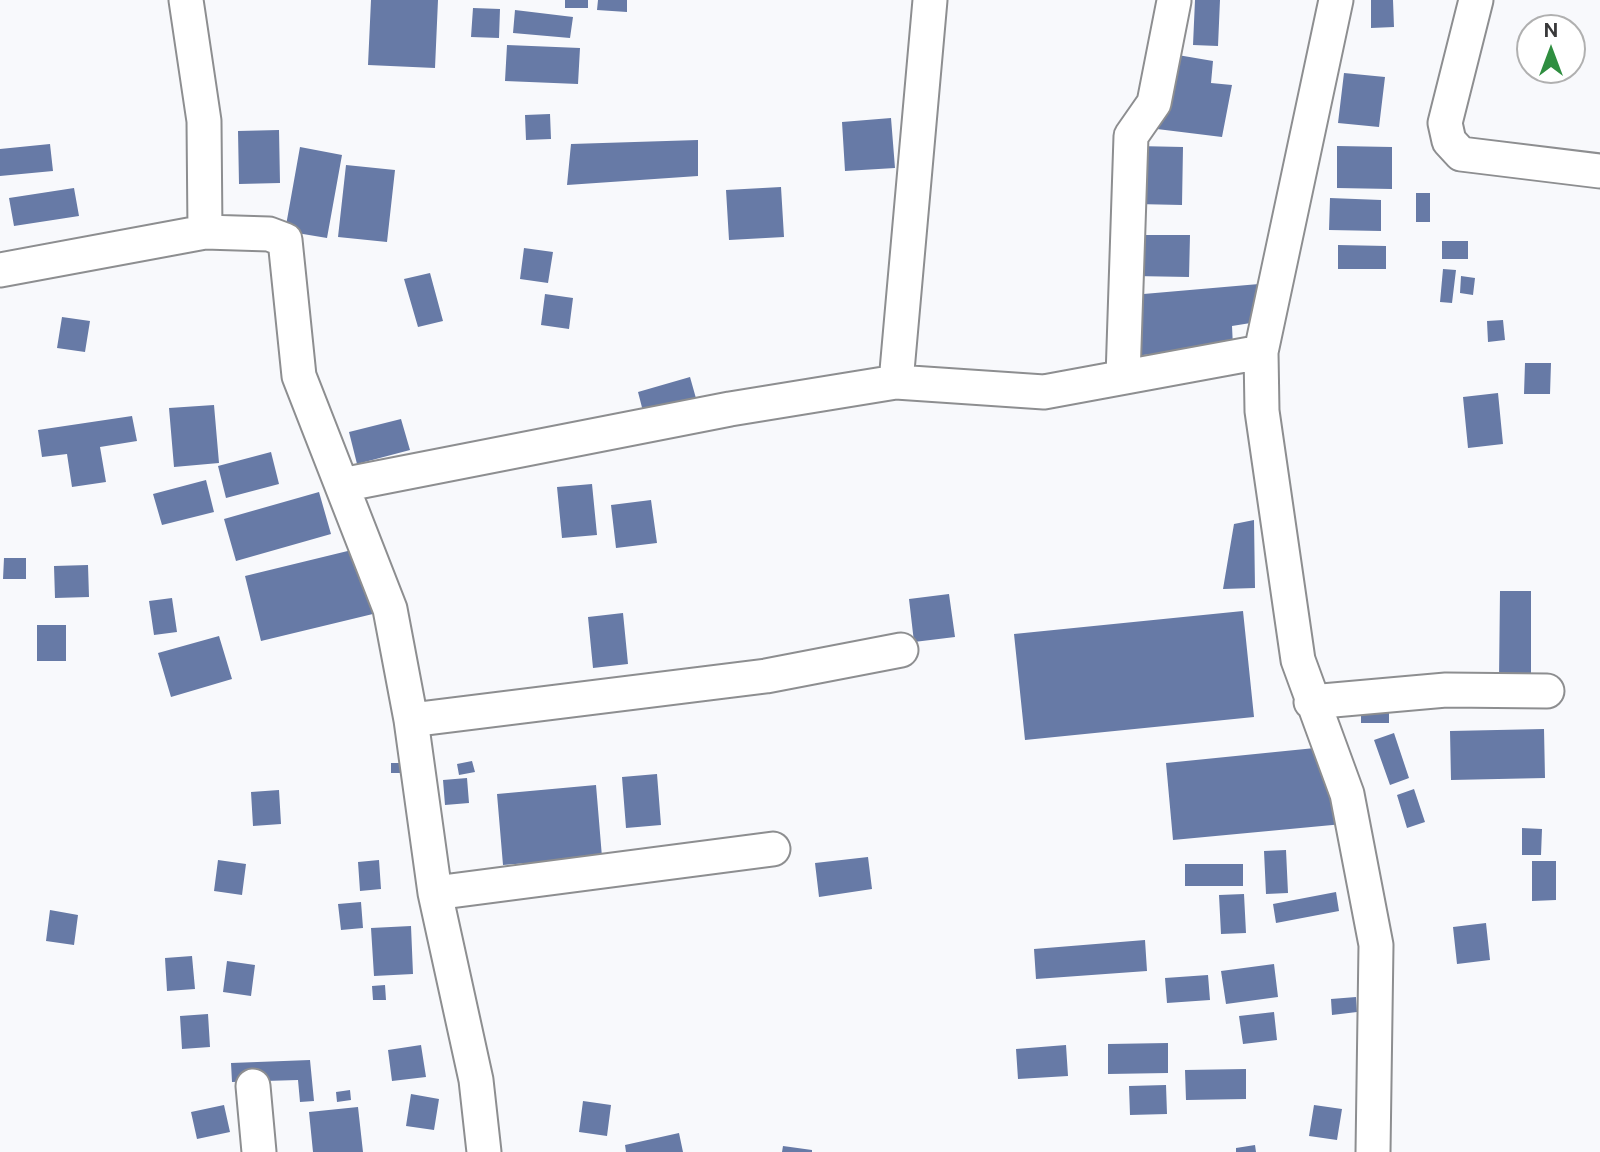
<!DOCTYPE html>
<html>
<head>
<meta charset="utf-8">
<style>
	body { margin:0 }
	#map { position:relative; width:1600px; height:1152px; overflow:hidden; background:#f8f9fc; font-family:"Public Sans",sans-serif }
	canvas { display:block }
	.north { position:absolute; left:1516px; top:14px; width:70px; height:70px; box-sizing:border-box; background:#fff; border:2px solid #b0b0b0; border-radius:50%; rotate:0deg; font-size:19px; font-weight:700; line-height:28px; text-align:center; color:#39393a }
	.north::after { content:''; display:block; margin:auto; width:24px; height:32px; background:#2f8e40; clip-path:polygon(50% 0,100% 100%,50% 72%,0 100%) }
</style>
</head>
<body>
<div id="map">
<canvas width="1600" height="1152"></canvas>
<div class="north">N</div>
</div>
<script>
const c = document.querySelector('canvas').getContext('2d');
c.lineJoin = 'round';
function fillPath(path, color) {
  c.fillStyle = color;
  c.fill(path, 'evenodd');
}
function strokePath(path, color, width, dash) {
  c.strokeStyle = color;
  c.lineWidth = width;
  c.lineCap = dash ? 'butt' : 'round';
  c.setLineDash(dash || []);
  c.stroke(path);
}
const building = new Path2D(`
	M371 0H438L435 68 368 65Z
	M565 0H588V8H565Z
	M598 0H627V12L597 10Z
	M1195 0H1220L1218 46 1193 45Z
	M1371 0H1393L1394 27 1371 28Z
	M473 8 500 9 499 38 471 37Z
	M515 10 573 17 570 38 513 33Z
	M507 45 580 48 578 84 505 81Z
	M1166 53 1213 61 1211 83 1232 85 1222 137 1157 129Z
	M1344 73 1385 77 1379 127 1338 123Z
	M550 114 551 139 526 140 525 115Z
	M891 118 895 168 845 171 842 122Z
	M279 130 280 183 239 184 238 131Z
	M698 140V176L567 185 571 144Z
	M50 144 53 171 0 176V149Z
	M1137 146 1183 147 1182 205 1136 204Z
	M1337 146 1392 147V189L1337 188Z
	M300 147 342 155 327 238 285 231Z
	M346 165 395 170 387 242 338 237Z
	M781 187 784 237 729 240 726 190Z
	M74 188 79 216 14 226 9 198Z
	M1416 193H1430V222H1416Z
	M1330 198 1381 200V231L1329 230Z
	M1134 235H1190L1189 277 1134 276Z
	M1442 241H1468V259H1442Z
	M1338 245 1386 246V269H1338Z
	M524 248 553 252 548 283 520 279Z
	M1443 269 1456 270 1452 303 1440 302Z
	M430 273 443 321 418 327 404 279Z
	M1461 276 1475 278 1473 295 1460 293Z
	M1259 284 1263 321 1232 326 1233 347 1132 356V295Z
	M545 294 573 298 569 329 541 325Z
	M62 317 90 321 85 352 57 348Z
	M1503 320 1505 340 1488 342 1487 321Z
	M1525 363H1551L1550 394H1524Z
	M690 377 699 409 646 423 638 392Z
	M1498 393 1503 444 1468 448 1463 397Z
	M214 405 219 463 174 467 169 408Z
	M132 416 137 441 100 447 106 482 72 487 67 454 42 457 38 430Z
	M401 419 410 450 357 464 349 432Z
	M271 452 279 484 226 498 218 466Z
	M206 480 214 512 162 525 153 494Z
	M592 484 597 535 562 538 557 487Z
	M319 492 331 534 236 561 224 519Z
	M651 500 657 543 616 548 611 505Z
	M1254 520 1255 588 1223 589 1234 524Z
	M360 548 377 613 261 641 245 576Z
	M4 558H26V579H3Z
	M88 565 89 597 55 598 54 566Z
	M1500 591H1531V679H1499Z
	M949 594 955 637 914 642 909 599Z
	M172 598 177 632 154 635 149 601Z
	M1243 611 1254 717 1025 740 1014 634Z
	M623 613 628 664 593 668 588 617Z
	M37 625H66V661H37Z
	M219 636 232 679 171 697 158 653Z
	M1361 713H1389V723H1361Z
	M1544 729 1545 778 1451 780 1450 731Z
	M1394 733 1409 778 1390 785 1374 740Z
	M1315 748 1343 824 1173 840 1166 763Z
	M472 761 475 772 459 775 457 764Z
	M391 763H402V773H391Z
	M657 774 661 825 626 828 622 777Z
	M467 778 469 803 445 805 443 780Z
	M596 785 602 857 503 865 497 794Z
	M1414 789 1425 822 1407 828 1397 795Z
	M279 790 281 824 253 826 251 792Z
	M1522 828 1542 829 1541 855H1522Z
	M1286 850 1288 893 1266 894 1264 851Z
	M868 857 872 889 819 897 815 863Z
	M218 860 246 864 242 895 214 891Z
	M379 860 381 889 360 891 358 862Z
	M1532 861H1556V900L1532 901Z
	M1185 864H1243V886H1185Z
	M1336 892 1339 911 1276 923 1273 904Z
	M1244 894 1246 933 1221 934 1219 895Z
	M361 902 363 928 341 930 338 904Z
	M50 910 78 915 74 945 46 941Z
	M1486 923 1490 960 1457 964 1453 927Z
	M411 926 413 974 374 976 371 928Z
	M1145 940 1147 971 1036 979 1034 949Z
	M192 956 195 989 167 991 165 958Z
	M227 961 255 965 251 996 223 992Z
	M1274 964 1278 997 1226 1004 1221 971Z
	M1208 975 1210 1000 1167 1003 1165 978Z
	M385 985 386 1000H373L372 986Z
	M1356 997 1357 1012 1332 1015 1331 999Z
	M1274 1012 1277 1040 1243 1044 1239 1016Z
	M208 1014 210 1047 182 1049 180 1016Z
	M1168 1043V1073L1108 1074V1044Z
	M421 1045 426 1077 392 1081 388 1050Z
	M1066 1045 1068 1076 1018 1079 1016 1049Z
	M310 1060 314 1101 300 1102 298 1080 232 1082 231 1063Z
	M1246 1069V1099L1186 1100 1185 1070Z
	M1166 1085 1167 1114 1130 1115 1129 1086Z
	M350 1090 351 1100 337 1102 336 1092Z
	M411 1094 439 1099 434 1130 406 1126Z
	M583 1101 611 1105 607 1136 579 1132Z
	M224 1105 230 1132 197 1139 191 1112Z
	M1314 1105 1342 1109 1337 1140 1309 1136Z
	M358 1107 363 1152H313L309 1112Z
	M679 1133 683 1152H626L625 1145Z
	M1255 1145 1256 1152H1236V1148Z
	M783 1146 812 1150V1152H782Z`);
const minor = new Path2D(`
	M186 0 204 121 205 232 269 234 285 240 299 376 390 609 411 720 435 893 476 1080 484 1152
	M1336 0 1261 352 1262 411 1298 660 1347 794 1376 945 1373 1152
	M1476 0 1445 123 1449 141 1461 154 1600 171
	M0 270 205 232
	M1123 377 1131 136 1154 103 1174 1
	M896 382 930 0
	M342 485 730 409 896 382 1044 392 1261 352
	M1311 702 1446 690 1547 691
	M411 720 766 676 901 650
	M435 893 773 849
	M253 1086 259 1152`);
fillPath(building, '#677aa6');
strokePath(minor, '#8d8e90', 37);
strokePath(minor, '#fff', 33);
</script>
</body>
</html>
